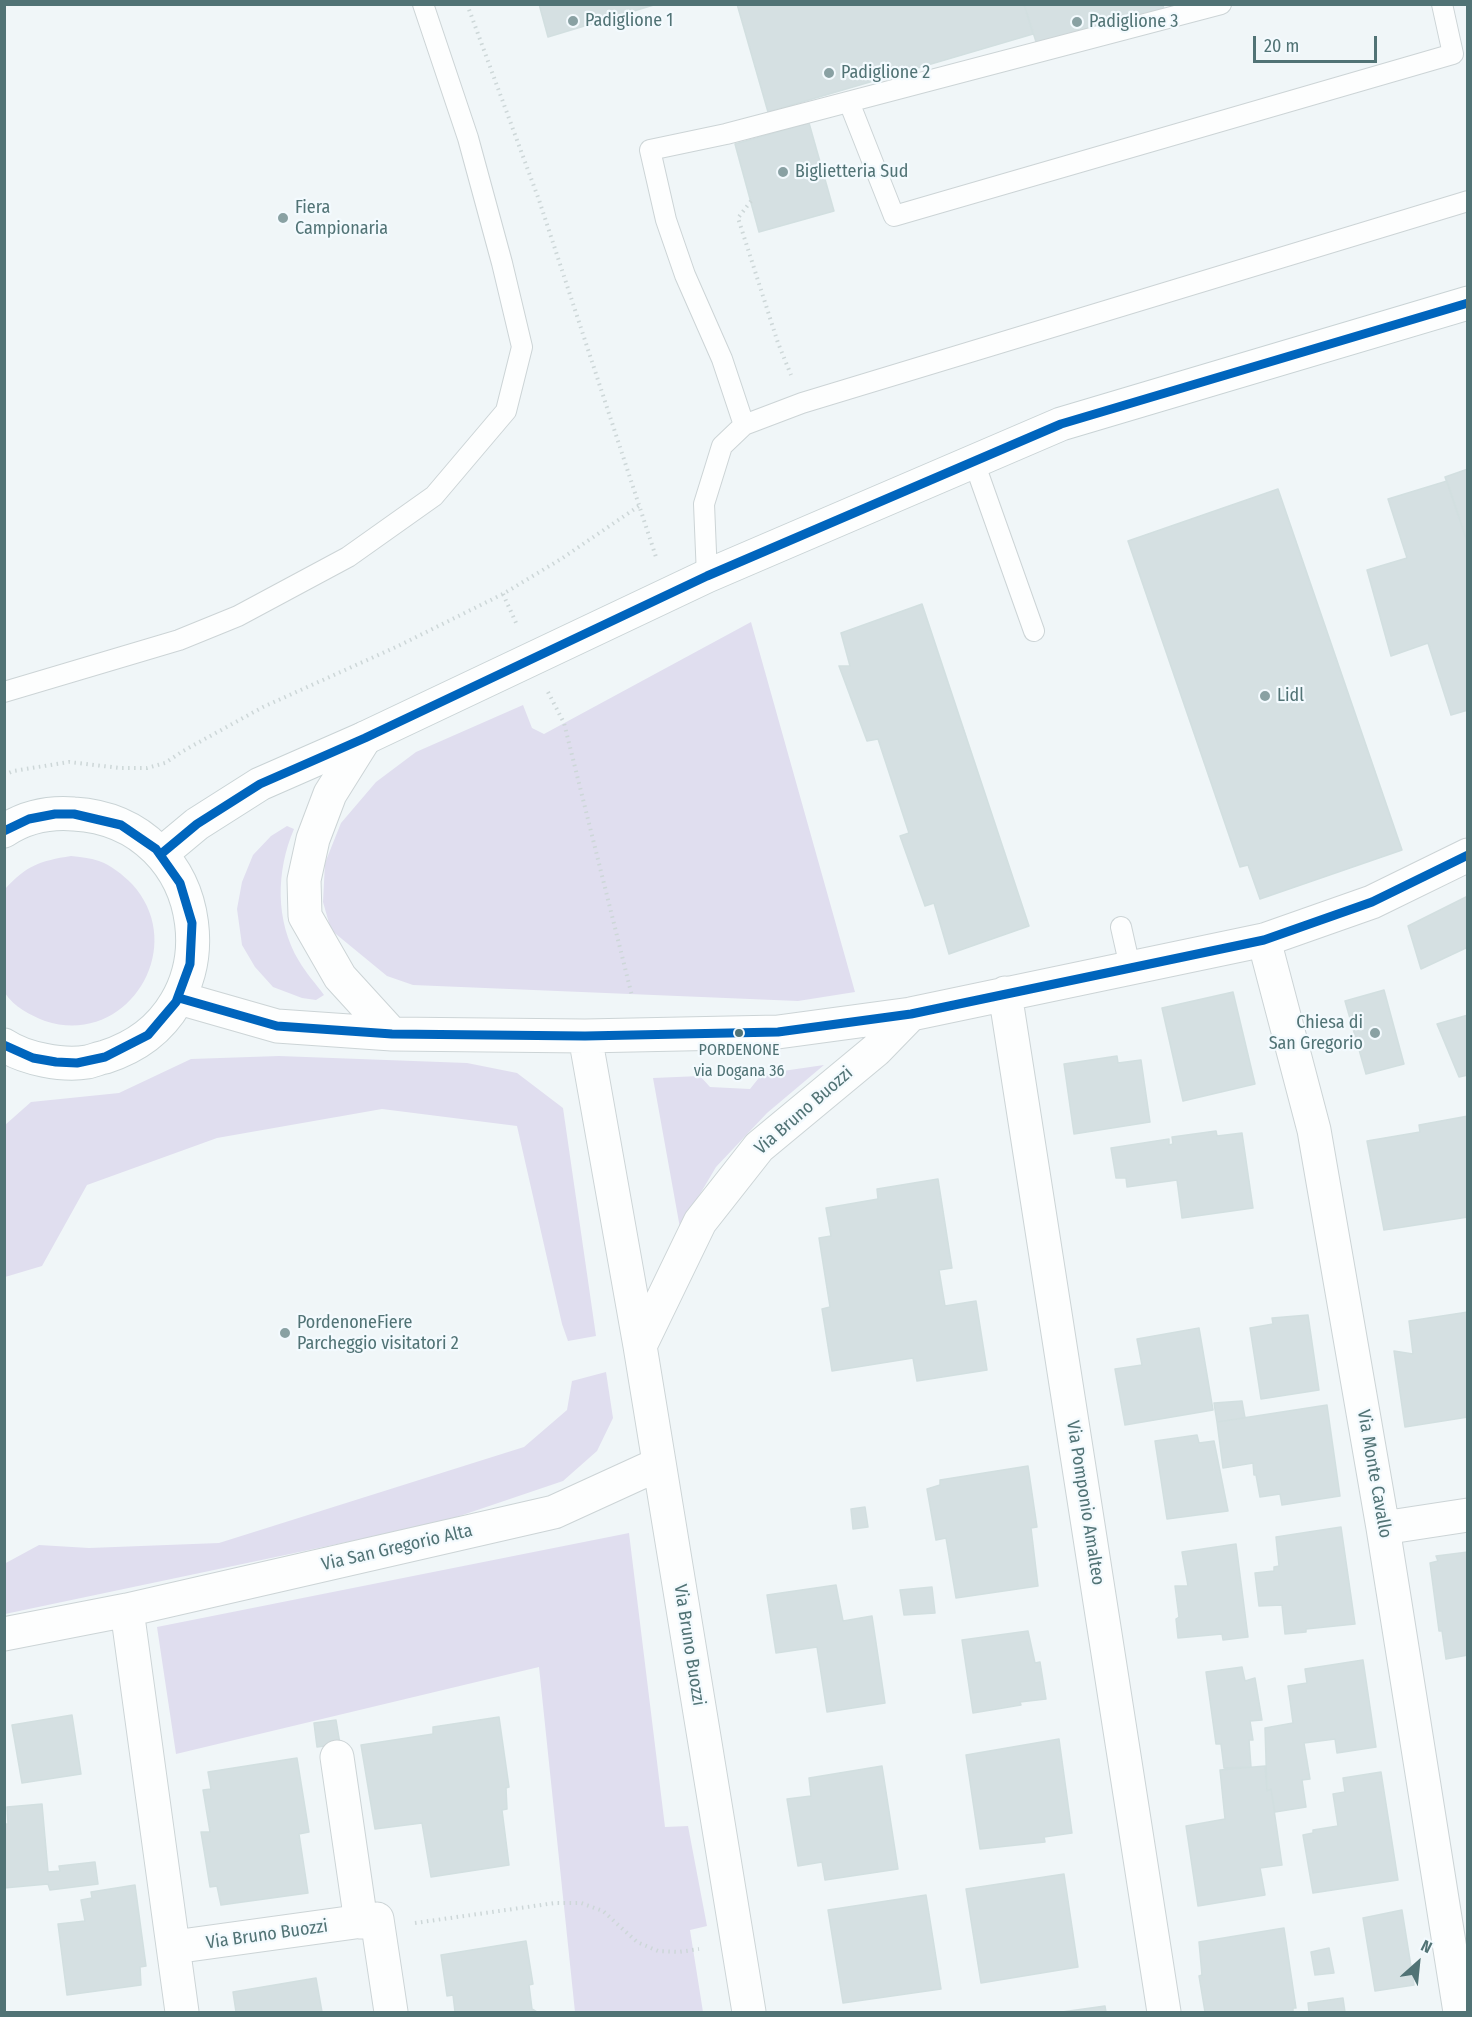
<!DOCTYPE html>
<html>
<head>
<meta charset="utf-8">
<style>
	body { margin:0 }
	#map { position:relative; width:1472px; height:2017px; overflow:hidden; background:#f0f6f8; font-family:"Fira Sans Condensed",sans-serif }
	canvas { display:block }
	.frame { position:absolute; inset:0; border:6px solid #517375; pointer-events:none }
	.north { position:absolute; left:1388px; top:1933px; width:60px; height:60px; -webkit-text-stroke:4px #f3fafe; paint-order:stroke; rotate:27deg; font-size:16px; font-weight:700; line-height:24px; text-align:center; color:#517375 }
	.north::after { content:''; display:block; margin:auto; width:21px; height:27px; background:#517375; clip-path:polygon(50% 0,100% 100%,50% 72%,0 100%) }
	.scale { position:absolute; left:1253px; top:36px; width:124px; height:27px; box-sizing:border-box; border:3px solid #517375; border-top:0; padding-left:8px; font-size:18px; line-height:21px; white-space:nowrap; color:#517375; -webkit-text-stroke:4px #f3fafe; paint-order:stroke }
</style>
</head>
<body>
<div id="map">
<canvas width="1472" height="2017"></canvas>
<div class="frame"></div>
<div class="north">N</div>
<div class="scale">20 m</div>
</div>
<script>
const c = document.querySelector('canvas').getContext('2d');
c.lineJoin = 'round';
function fillPath(path, color) {
  c.fillStyle = color;
  c.fill(path, 'evenodd');
}
function strokePath(path, color, width, dash) {
  c.strokeStyle = color;
  c.lineWidth = width;
  c.lineCap = dash ? 'butt' : 'round';
  c.setLineDash(dash || []);
  c.stroke(path);
}
function drawText(font, color, halo, rows, align = 'center') {
  c.font = font + ' "Fira Sans Condensed",sans-serif';
  c.lineWidth = 4.5;
  c.setLineDash([]);
  c.textBaseline = 'middle';
  c.strokeStyle = halo;
  c.fillStyle = color;
  for (const [text, x, y, turn = 0] of rows) {
    c.save();
    c.translate(x, y);
    c.rotate((+turn || 0) * Math.PI / 180);
    c.textAlign = isNaN(turn) ? turn : align;
    if (halo) c.strokeText(text, 0, 0);
    c.fillText(text, 0, 0);
    c.restore();
  }
}
const green = new Path2D(`
	M751 622 855 992 798 1001 413 985 387 976 331 930 323 902 325 863 341 823 376 782 416 752 523 705 532 728 544 734Z
	M287 826 294 829C276 871 275 921 299 961 306 973 316 984 324 995L316 1000 302 998 273 987 255 967 242 945 237 909 242 882 253 855 271 836Z
	M71 856C80 857 90 858 99 861 111 865 123 875 132 884 190 947 127 1048 45 1021 30 1015 14 1007 5 993V889C27 865 40 861 71 856Z
	M279 1056 467 1063 517 1073 563 1108 596 1336 568 1341 562 1324 517 1126 382 1109 217 1138 87 1185 42 1266 5 1277V1125L31 1102 119 1093 191 1059Z
	M824 1065 767 1113 716 1167 680 1228 653 1078 700 1076 710 1087 750 1089 762 1074Z
	M606 1372 613 1418 597 1451 563 1481 442 1522 5 1614 4 1564 39 1545 89 1548 219 1543 524 1447 567 1410 572 1381Z
	M629 1533 665 1827 688 1826 707 1926 690 1930 703 2012H575L539 1667 176 1754 157 1627Z`);
const building = new Path2D(`
	M539 4H657L548 37Z
	M737 4H1024L1033 34 768 112Z
	M1024 4H1163L1164 11 1038 48Z
	M809 123 834 211 759 232 735 144Z
	M1468 469V544L1445 477Z
	M1447 481 1468 544V710L1451 715 1428 643 1391 656 1367 570 1407 558 1388 499Z
	M1278 489 1402 850 1260 899 1248 865 1240 867 1128 541Z
	M922 604 1029 926 949 954 934 903 925 906 900 836 909 833 878 739 867 741 839 666H850L841 633Z
	M1468 896V947L1421 969 1408 926Z
	M1384 990 1404 1064 1366 1074 1345 1001Z
	M1233 992 1255 1084 1183 1101 1162 1008Z
	M1468 1015V1075L1459 1077 1437 1024Z
	M1117 1056 1118 1063 1141 1060 1150 1122 1074 1134 1064 1064Z
	M1468 1116V1217L1384 1230 1367 1141 1420 1132 1419 1125Z
	M1216 1131 1217 1136 1242 1133 1253 1208 1182 1218 1177 1180 1127 1187 1126 1178H1116L1111 1148 1169 1139V1145L1173 1144 1172 1137Z
	M938 1179 952 1268 939 1270 945 1306 976 1301 987 1370 917 1381 913 1358 832 1371 822 1309 830 1307 819 1238 831 1236 826 1208 878 1199 877 1189Z
	M1468 1312V1417L1405 1427 1394 1351 1413 1354 1409 1321Z
	M1308 1315 1319 1390 1261 1399 1250 1328 1273 1324 1272 1318Z
	M1199 1328 1213 1410 1125 1425 1115 1369 1142 1365 1137 1339Z
	M1242 1401 1245 1418 1217 1422 1214 1403Z
	M1327 1405 1340 1496 1282 1505 1280 1494 1260 1497 1256 1475H1254L1253 1463 1223 1468 1217 1422Z
	M1197 1435 1199 1443 1214 1441 1228 1511 1167 1519 1155 1441Z
	M1028 1466 1037 1527 1031 1528 1038 1586 956 1598 946 1538 936 1540 927 1489 940 1485V1480Z
	M865 1507 868 1527 853 1529 851 1509Z
	M1341 1527 1355 1624 1306 1629V1632L1285 1634 1282 1605 1259 1606 1255 1573 1274 1571V1567L1279 1566 1276 1537Z
	M1236 1544 1248 1637 1223 1640 1222 1634 1178 1638 1176 1619 1179 1617 1175 1586H1188L1182 1552Z
	M1468 1552V1655L1446 1659 1442 1631H1439L1430 1563 1438 1561 1436 1556Z
	M836 1585 843 1621 872 1616 885 1703 827 1712 817 1647 776 1653 767 1595Z
	M932 1587 935 1613 904 1615 900 1590Z
	M1028 1631 1035 1663 1040 1662 1046 1699 1020 1702 1021 1705 973 1713 962 1640Z
	M1363 1660 1376 1747 1337 1753 1335 1739 1304 1743 1310 1779 1302 1780 1306 1807 1275 1812 1271 1789 1267 1791 1265 1728 1293 1723 1288 1686 1307 1683 1305 1669Z
	M1242 1667 1245 1681 1255 1678 1262 1720 1250 1721 1253 1740H1249L1251 1767 1224 1768 1221 1744H1216L1206 1672Z
	M72 1715 81 1774 22 1783 12 1725Z
	M499 1717 509 1787 506 1788 507 1809 502 1810 509 1865 431 1877 422 1823 375 1829 361 1745 433 1734V1727Z
	M336 1720 340 1744 317 1747 314 1723Z
	M1059 1739 1072 1833 1044 1837 1045 1842 980 1849 966 1755Z
	M297 1758 309 1832 299 1834 308 1893 221 1905 217 1886 210 1887 201 1832H210L203 1790 211 1789 208 1772Z
	M882 1766 898 1869 825 1880 822 1862 798 1866 787 1799 811 1796 809 1778Z
	M1265 1766 1267 1791 1271 1789 1282 1865 1260 1868 1265 1895 1198 1906 1186 1826 1225 1819 1220 1770Z
	M1381 1772 1398 1880 1313 1893 1303 1835 1313 1833V1830L1338 1826 1333 1794 1345 1792 1343 1778Z
	M42 1804 48 1872 60 1871 59 1866 95 1862 98 1884 50 1890 48 1884 4 1888V1824H8L7 1807Z
	M1064 1874 1078 1967 981 1983 966 1889Z
	M135 1885 146 1966 140 1967 141 1985 67 1995 58 1924 85 1921 81 1900 92 1898 91 1892Z
	M926 1895 941 1989 843 2003 828 1910Z
	M1402 1910 1414 1985 1375 1991 1363 1918Z
	M1284 1928 1296 2008H1293V2012H1205L1199 1976 1202 1975 1199 1942Z
	M526 1941 533 1984 529 1985 532 2009 537 2012H455L453 1995 447 1996 441 1955Z
	M1329 1948 1334 1973 1315 1975 1311 1952Z
	M316 1978 322 2012H236L233 1992Z
	M1343 1998 1345 2012H1309L1308 2003Z
	M1105 2006 1106 2012H1062Z`);
const path = new Path2D(`
	M467 4 539 200 656 557
	M751 201 738 218 778 343 791 375
	M503 594 517 625
	M548 692 564 723 632 996
	M4 775 13 771 69 762 120 768H147L165 763 183 751 263 707 396 647 503 594 561 559 639 506
	M415 1923 555 1903H581L603 1911 637 1942 658 1951 679 1952 699 1949`);
const service = new Path2D(`
	M849 102 894 216 1453 54 1442 4
	M744 425 722 359 685 275 666 220 650 150 726 134 1221 4
	M974 462 1034 631
	M707 576 704 504 722 446 744 425 802 403 1468 201
	M4 692 179 640 238 616 348 557 434 496 506 411 522 347 502 263 468 138 423 4
	M1121 927 1130 967`);
const minor = new Path2D(`
	M365 738 330 794 313 839 304 880 305 916 340 977 392 1034
	M1264 940 1314 1130 1383 1528 1460 2012
	M1005 993 1164 2012
	M179 998 277 1026 392 1034 585 1036 778 1032 911 1014 1264 940 1372 902 1468 855
	M585 1036 640 1346 749 2012
	M640 1346 700 1222 759 1147 876 1050 911 1014
	M1383 1528 1468 1515
	M127 1610 182 2012
	M4 1634 127 1610 554 1512 659 1464
	M337 1757 361 1922
	M174 1947 377 1919 391 2012`);
const secondary = new Path2D(`
	M4 831C25 817 49 812 74 814 213 822 238 1015 105 1057 99 1058 93 1061 87 1062 63 1066 25 1059 4 1045
	M161 854 197 824 260 784 365 738 707 576 1061 424 1468 303`);
const bus1 = new Path2D(`
	M4 831 29 819 55 814H74L121 825 156 849 180 883 192 923 190 964 176 1002 148 1035 105 1057 77 1063 56 1062 33 1058 4 1045
	M161 854 197 824 260 784 365 738 707 576 1061 424 1468 303
	M179 998 277 1026 392 1034 585 1036 778 1032 911 1014 1264 940 1372 902 1468 855`);
const markers = [
	[573,21,6,"#89a1a3"],
	[1077,22,6,"#89a1a3"],
	[829,73,6,"#89a1a3"],
	[783,172,6,"#89a1a3"],
	[283,218,6,"#89a1a3"],
	[1265,696,6,"#89a1a3"],
	[739,1033,5,"#517375"],
	[1375,1033,6,"#89a1a3"],
	[285,1333,6,"#89a1a3"]
];
const busNames = [
	["PORDENONE",739,1051],
	["via Dogana 36",739,1072]
];
const poiNames = [
	["Padiglione 1",585,21],
	["Padiglione 3",1089,22],
	["Padiglione 2",841,73],
	["Biglietteria Sud",795,172],
	["Fiera",295,208],
	["Campionaria",295,229],
	["Lidl",1277,696],
	["Chiesa di",1363,1023,"right"],
	["San Gregorio",1363,1044,"right"],
	["PordenoneFiere",297,1323],
	["Parcheggio visitatori 2",297,1344]
];
const streetNames = [
	["Via Bruno Buozzi",804,1111,-41],
	["Via Monte Cavallo",1374,1474,80],
	["Via Pomponio Amalteo",1085,1503,81],
	["Via San Gregorio Alta",397,1548,-13],
	["Via Bruno Buozzi",689,1645,81],
	["Via Bruno Buozzi",267,1935,-8]
];
fillPath(green, '#e0deef');
fillPath(building, '#d5e0e2');
strokePath(building, '#d2dfe0', 1.5);
strokePath(service, '#ccd4d6', 22);
strokePath(minor, '#ccd4d6', 35);
strokePath(secondary, '#c9d3d5', 35);
strokePath(path, '#cdd7d8', 4, [1.5, 4.5]);
strokePath(service, '#fdfefe', 20);
strokePath(minor, '#fdfefe', 33);
strokePath(secondary, '#fdfefe', 33);
strokePath(bus1, '#0065bd', 9);
for (const [x, y, r, color] of markers) {
  const dot = new Path2D();
  dot.arc(x, y, r, 0, 2 * Math.PI);
  c.fillStyle = color;
  c.fill(dot);
  strokePath(dot, '#f3fafe', 2);
}
drawText('16px', '#517375', '#f3fafe', busNames);
drawText('18px', '#517375', '#f3fafe', poiNames, 'left');
drawText('18px', '#517375', '#f3fafe', streetNames);
</script>
</body>
</html>
